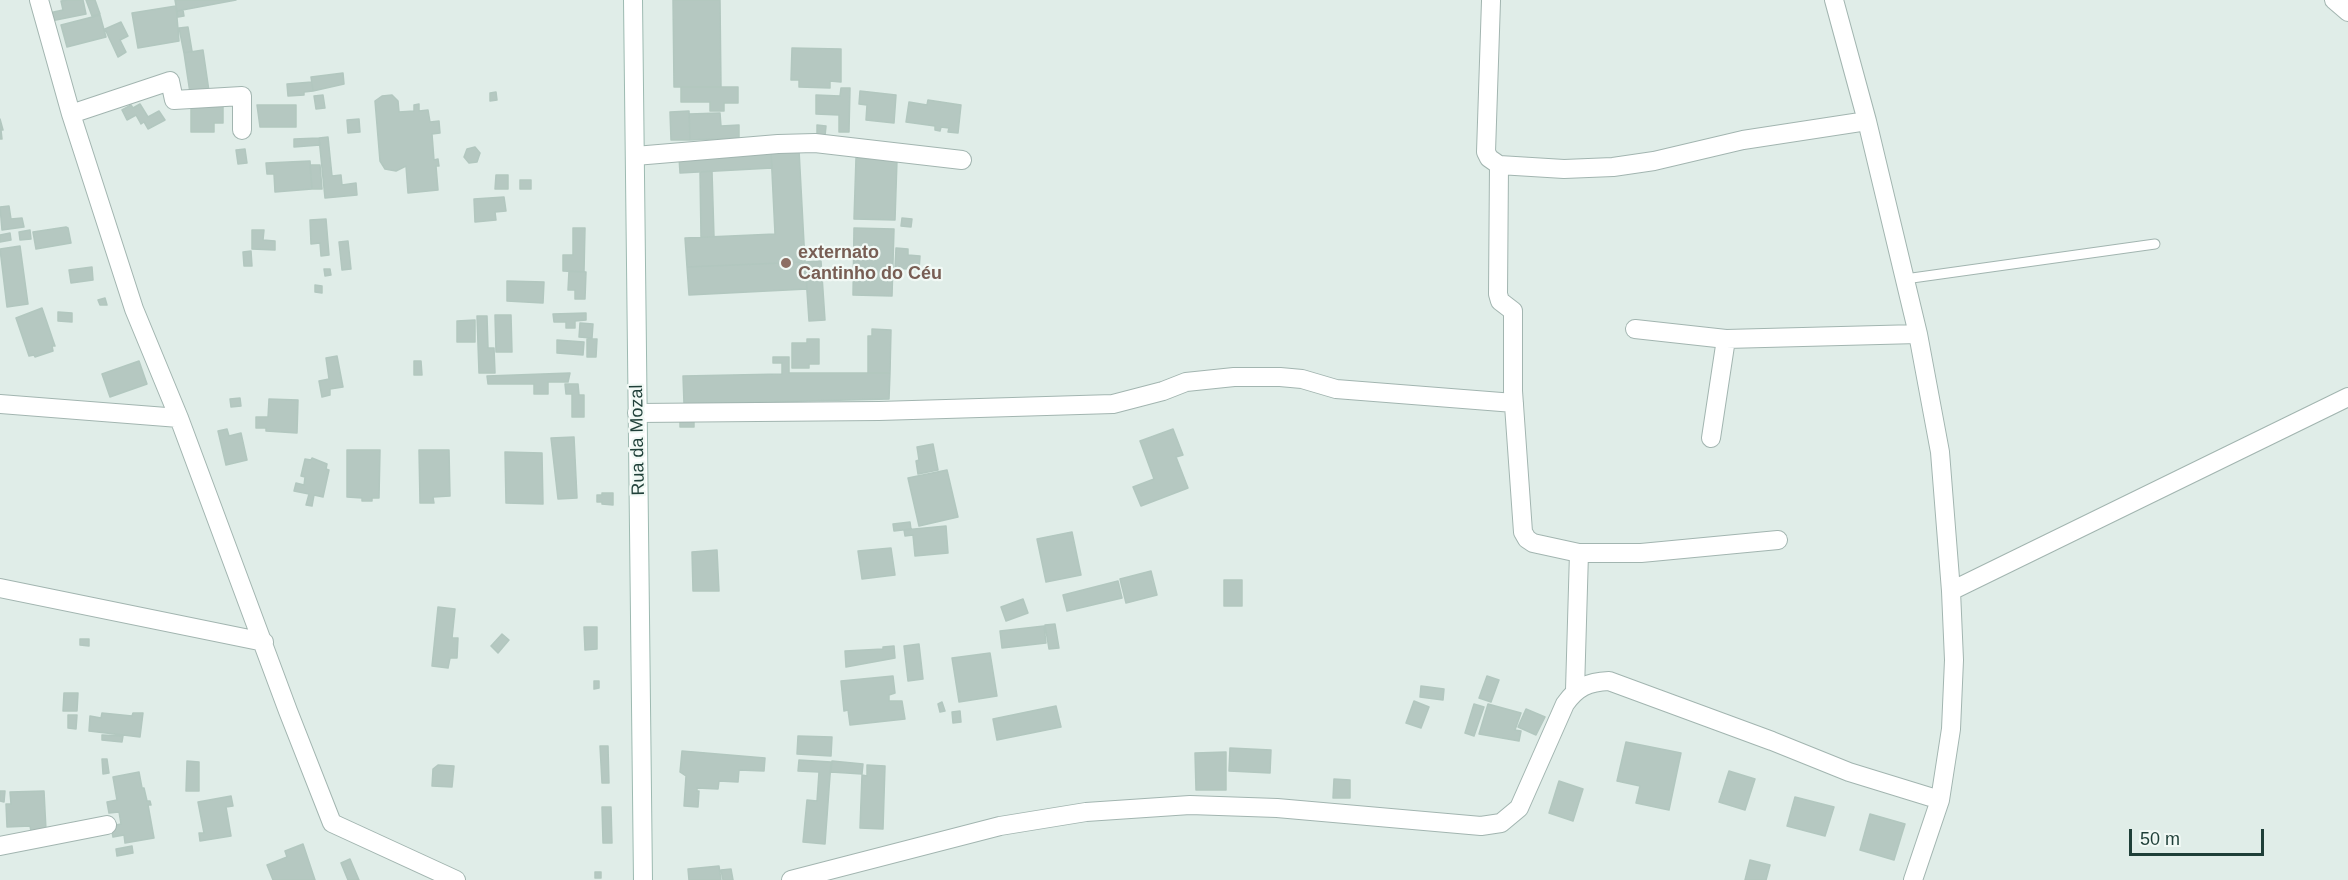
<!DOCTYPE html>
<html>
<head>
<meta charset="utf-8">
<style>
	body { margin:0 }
	#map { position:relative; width:2348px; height:880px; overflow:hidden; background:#e0ede8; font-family:Arial,sans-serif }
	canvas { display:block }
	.scale { position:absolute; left:2129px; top:829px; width:135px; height:27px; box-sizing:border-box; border:3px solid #1f3f38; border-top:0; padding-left:8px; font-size:18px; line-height:21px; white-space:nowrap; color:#1f3f38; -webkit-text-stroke:4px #f1f9f5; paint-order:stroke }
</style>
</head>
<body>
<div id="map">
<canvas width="2348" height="880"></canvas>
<div class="scale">50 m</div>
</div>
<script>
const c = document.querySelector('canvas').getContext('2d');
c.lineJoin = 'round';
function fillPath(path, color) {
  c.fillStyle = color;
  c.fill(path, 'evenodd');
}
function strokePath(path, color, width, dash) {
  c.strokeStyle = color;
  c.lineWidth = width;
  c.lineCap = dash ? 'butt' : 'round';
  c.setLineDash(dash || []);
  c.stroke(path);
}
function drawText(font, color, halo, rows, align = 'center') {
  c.font = font + ' Arial,sans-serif';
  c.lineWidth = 4.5;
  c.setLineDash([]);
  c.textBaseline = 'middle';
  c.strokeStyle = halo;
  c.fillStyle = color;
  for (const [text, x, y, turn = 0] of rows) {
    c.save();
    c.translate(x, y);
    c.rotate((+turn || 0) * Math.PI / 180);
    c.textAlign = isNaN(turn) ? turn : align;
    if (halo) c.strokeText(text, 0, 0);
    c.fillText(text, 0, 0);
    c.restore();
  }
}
const building = new Path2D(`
	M68 0H83L86 14 51 21 49 13 63 10 61 1Z
	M86 0H95L100 14 92 16Z
	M175 0H236L177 11Z
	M673 0H720L721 87H674Z
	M176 6 179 41 138 48 132 13Z
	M183 10 184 16 178 17 177 11Z
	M100 15 106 37 67 47 61 25Z
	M121 22 128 36 120 40 126 52 118 57 105 29Z
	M188 27 192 51 184 53 179 28Z
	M792 48 841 49V82L830 81V88L799 87V80H791Z
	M203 50 209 91 190 93 184 53Z
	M343 73 344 84 313 91 311 77Z
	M312 82 313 91 304 92V95L288 96 287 84Z
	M681 87H738V103H724V111H710V102H681Z
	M841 88H850L849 132H839V115L816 114V95L840 96Z
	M860 91 896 95 894 123 866 120 867 105 859 104Z
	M496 92 497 100 490 101V93Z
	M323 95 325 108 316 109 314 96Z
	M392 95 398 101 399 112 414 111V105L419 104V111L428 110 430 122 439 121 440 133 432 134 434 160 438 159 439 166H436L438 190 408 193 406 166 396 171 385 169 380 161 375 101 382 96Z
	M928 100 961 105 958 133 948 132 949 128 941 127 940 131 935 130V126L906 122 909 102 927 105Z
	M140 104 148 117 159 111 165 120 148 129 144 122 141 124 136 115 127 120 122 110 131 105 133 108Z
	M257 105H296V127H260Z
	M191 106H223V123H214V132H191Z
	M689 111 690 140H671L670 112Z
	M720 113 721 126 739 125V138L690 140 689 114Z
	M0 119 3 130H1L2 139H0Z
	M359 119 360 132 348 133 347 120Z
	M817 125 826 126 825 136 817 135Z
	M328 137 332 176 341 175 342 185 356 183 357 195 325 198 319 138Z
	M319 138 320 145 294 147V139Z
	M475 147 480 153 477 162 469 163 464 157 467 149Z
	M245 149 247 163 238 164 236 150Z
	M799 150 805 262 687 267 685 238 775 234 771 152Z
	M771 152 772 168 680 173 679 157Z
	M856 158 897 160 895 220 854 219Z
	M310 161 312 189 275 192 274 174H267L266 163Z
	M310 165H320L322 189H312Z
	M712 171 714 237H701L700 172Z
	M496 175H508V189H495Z
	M520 180H531V189H520Z
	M504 197 506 211 495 212 496 220 475 222 474 199Z
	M9 206 11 219 22 218 24 227 2 230 0 207Z
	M902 218 912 219 911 227 901 226Z
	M326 219 329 255 321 256 320 243 311 244 310 220Z
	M66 227 68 228 71 243 36 249 33 232Z
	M573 228H585L584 272 563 271V255H573Z
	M854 228 894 229 892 296 853 295Z
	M30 230 31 239 20 240 19 232Z
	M252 230H264L263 240 275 241V250L252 249Z
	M10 233 11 240 0 242V235Z
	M348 241 351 269 342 270 339 242Z
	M20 246 28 304 7 307 0 249Z
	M896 248 908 249V255L920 256 919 270 895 268Z
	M251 251 252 266H244L243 252Z
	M821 261 825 320 809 321 805 262Z
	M805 262 807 289 689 295 687 267Z
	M92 267 93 280 71 283 69 270Z
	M324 269H330L331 275 325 276Z
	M569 271 586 272 585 299H575V290H568Z
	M507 281 544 282 543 303 507 301Z
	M315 285 322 286V293L315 292Z
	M105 298 107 305H100L98 300Z
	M42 308 55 346H52L53 351 35 357 34 355 29 356 16 318Z
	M58 312 72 313V322L58 321Z
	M586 313V320L575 321V328H566V322H554L553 314Z
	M495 315H511L512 352H496Z
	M477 316H487L488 348H494L495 373H479Z
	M475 320V342H457V321Z
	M580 323 593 324 592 338 579 337Z
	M872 329 891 330 890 373H868V336H872Z
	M587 339H597L596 357H587Z
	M807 339H819V364H809V368H792V343H807Z
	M557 340 584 342 583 355 557 353Z
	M337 356 343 387 330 389V395L322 397 319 381 329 379 326 358Z
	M773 357H789V373H890L889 399 684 404 683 376 782 374V363H773Z
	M139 361 147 384 110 397 102 374Z
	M414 361H421L422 375H414Z
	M570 373 568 382H548V394H534V384H488L487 376Z
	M565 384H578L579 395H584V417H572V394H566Z
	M240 398 241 406 231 407 230 399Z
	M269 399 298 400 297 433 266 431V428H256V417H268Z
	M680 421H694V427H680Z
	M227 429 229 436 241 433 247 460 226 465 218 431Z
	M1173 429 1183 455 1176 457 1188 488 1141 506 1133 487 1154 479 1140 441Z
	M574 437 577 498 558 499 551 438Z
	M933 444 938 470 918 474 916 461 919 460 917 447Z
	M347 450H380L379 498H372V501H362V498L347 497Z
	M419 450H449L450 496 433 497 434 503H420Z
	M505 452 542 453 543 504 506 503Z
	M312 458 327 464 326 469 329 470 323 497 314 495 312 506 306 505 309 494 294 491 296 483 304 485 305 477 301 476 305 459 311 460Z
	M947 470 958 517 919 526 908 478Z
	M602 493H613V505L602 504V502H597V495H602Z
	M910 522 911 529 894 531 893 524Z
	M946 526 948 553 915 556 913 535 905 536 904 530Z
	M1072 532 1081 575 1046 582 1037 539Z
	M891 548 895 575 862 579 858 551Z
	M717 550 719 591H693L692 552Z
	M1151 571 1157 595 1126 603 1120 579Z
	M1224 580H1242V606H1224Z
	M1118 581 1122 598 1067 611 1063 595Z
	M1023 599 1028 613 1006 621 1001 607Z
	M438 607 455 609 452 638H458L457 658H450L448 668 432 666Z
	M1055 624 1059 648 1049 649 1045 625Z
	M1044 626 1046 643 1002 648 1000 631Z
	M584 627H597V649L585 650Z
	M502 634 509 640 498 653 491 646Z
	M80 639H89V646L80 645Z
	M919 644 923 679 908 681 904 646Z
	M894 646 895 658 846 667 845 651 883 649V647Z
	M990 653 997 696 959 702 952 658Z
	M893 676 895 693 889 695V701H902L905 719 850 725 848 710 844 711 841 681Z
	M1487 676 1499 680 1491 702 1479 698Z
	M594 681H599V688L594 689Z
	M1421 686 1444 689 1443 700 1420 697Z
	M64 693H78L77 711H63Z
	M1414 701 1429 707 1421 728 1406 723Z
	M942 702 945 711 940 712 938 704Z
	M1474 704 1484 707 1474 736 1465 733Z
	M1488 704 1521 713 1515 730 1521 731 1519 741 1479 734Z
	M1056 706 1061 727 997 740 993 719Z
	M1526 709 1545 717 1536 735 1518 727Z
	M960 711 961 722 953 723 952 712Z
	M102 713 132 716 133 713H143L140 737 89 731 90 716 101 718Z
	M68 715H77L76 729 68 728Z
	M102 735 123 736 122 742 102 740Z
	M798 736 832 737 831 756 797 754Z
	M1626 742 1681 753 1669 810 1636 803 1640 786 1617 781Z
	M600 746H608L609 783H602Z
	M1230 748 1271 750 1270 773 1229 771Z
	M682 751 765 758 764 771 739 770 738 782 719 781 718 789 697 788V791H699L698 807 684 806 686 776 680 772Z
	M1226 752V790H1196L1195 753Z
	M102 759H107L109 773 103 774Z
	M799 760 831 762 825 844 803 842 807 800 817 801 819 772 798 771Z
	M187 761 199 762V791H186Z
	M832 761 863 764 862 774 831 772Z
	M438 765 454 766 452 787 432 786 433 769Z
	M867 765 885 766 883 829 860 828 862 775 867 776Z
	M1729 771 1755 779 1745 810 1719 802Z
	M139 772 142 788H144L147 801H150L151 805H148L154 838 125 843 124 835 113 837 111 826 121 824 119 812 109 813 107 802 117 800 113 777Z
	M1334 779 1350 780V798H1333Z
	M1559 781 1583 789 1573 821 1549 813Z
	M0 791H5L4 802 0 801Z
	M44 791 46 830 31 831 30 826 7 827 6 804H11L10 792Z
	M231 796 233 806 226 807 231 836 200 841 199 833H204L198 802Z
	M1795 797 1834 807 1825 836 1787 826Z
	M602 807H611L612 843H603Z
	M1870 814 1905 824 1894 860 1860 850Z
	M303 844 315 880H273L267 865 287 857 285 851Z
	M132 846 133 853 117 856 116 849Z
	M350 859 359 880H348L341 863Z
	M1750 860 1770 865 1766 880H1745Z
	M719 866 721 880H689L688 869Z
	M731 869 733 880H723L721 870Z
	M595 872H601V878H595Z`);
const service = new Path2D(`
	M1905 279 2155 244`);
const minor = new Path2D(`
	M39 0 71 114 134 309 179 418 288 711 332 823 456 880
	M1834 0 1867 121 1918 334 1940 452 1951 591 1954 660 1951 729 1940 800 1913 880
	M2334 0 2348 12
	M1491 1 1486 152 1489 158 1499 165 1564 169 1613 167 1654 161 1743 140 1867 121
	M71 114 170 81 174 100 242 96V130
	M635 156 778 144 815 143 962 160
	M1499 165 1498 294 1500 301 1513 311V391L1523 532 1527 539 1533 543 1579 553
	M1635 329 1726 339
	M0 404 179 418
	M637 413 879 411 1113 404 1163 391 1186 382 1234 377H1280L1302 379 1336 389 1514 403
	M1711 438 1726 339 1918 334
	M0 588 264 642
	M1951 591 2348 397
	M1575 690 1579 553H1641L1778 540
	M0 846 107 825
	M791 880 1000 826 1086 812 1190 805 1277 808 1481 826 1501 823 1519 808 1565 704C1577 687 1588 682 1609 681L1772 741 1849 772 1940 800`);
const secondary = new Path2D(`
	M633 0 643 880`);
const markers = [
	[786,263,6,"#8d6e63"]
];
const educationNames = [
	["externato",798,253],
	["Cantinho do Céu",798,274]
];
const streetNames = [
	["Rua da Mozal",638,440,-91]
];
fillPath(building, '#b5c8c1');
strokePath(building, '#b2c7bf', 1.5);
strokePath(service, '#a2b5b0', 11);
strokePath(minor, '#a2b5b0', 20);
strokePath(secondary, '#9dbab1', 20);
strokePath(service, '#fff', 9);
strokePath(minor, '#fff', 18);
strokePath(secondary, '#fff', 18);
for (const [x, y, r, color] of markers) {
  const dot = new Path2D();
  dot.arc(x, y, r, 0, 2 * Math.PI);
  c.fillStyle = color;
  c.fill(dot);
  strokePath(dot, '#f1f9f5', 2);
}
drawText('bold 18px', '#785e54', '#f1f9f5', educationNames, 'left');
drawText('18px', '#1f3f38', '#f1f9f5', streetNames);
</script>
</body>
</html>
